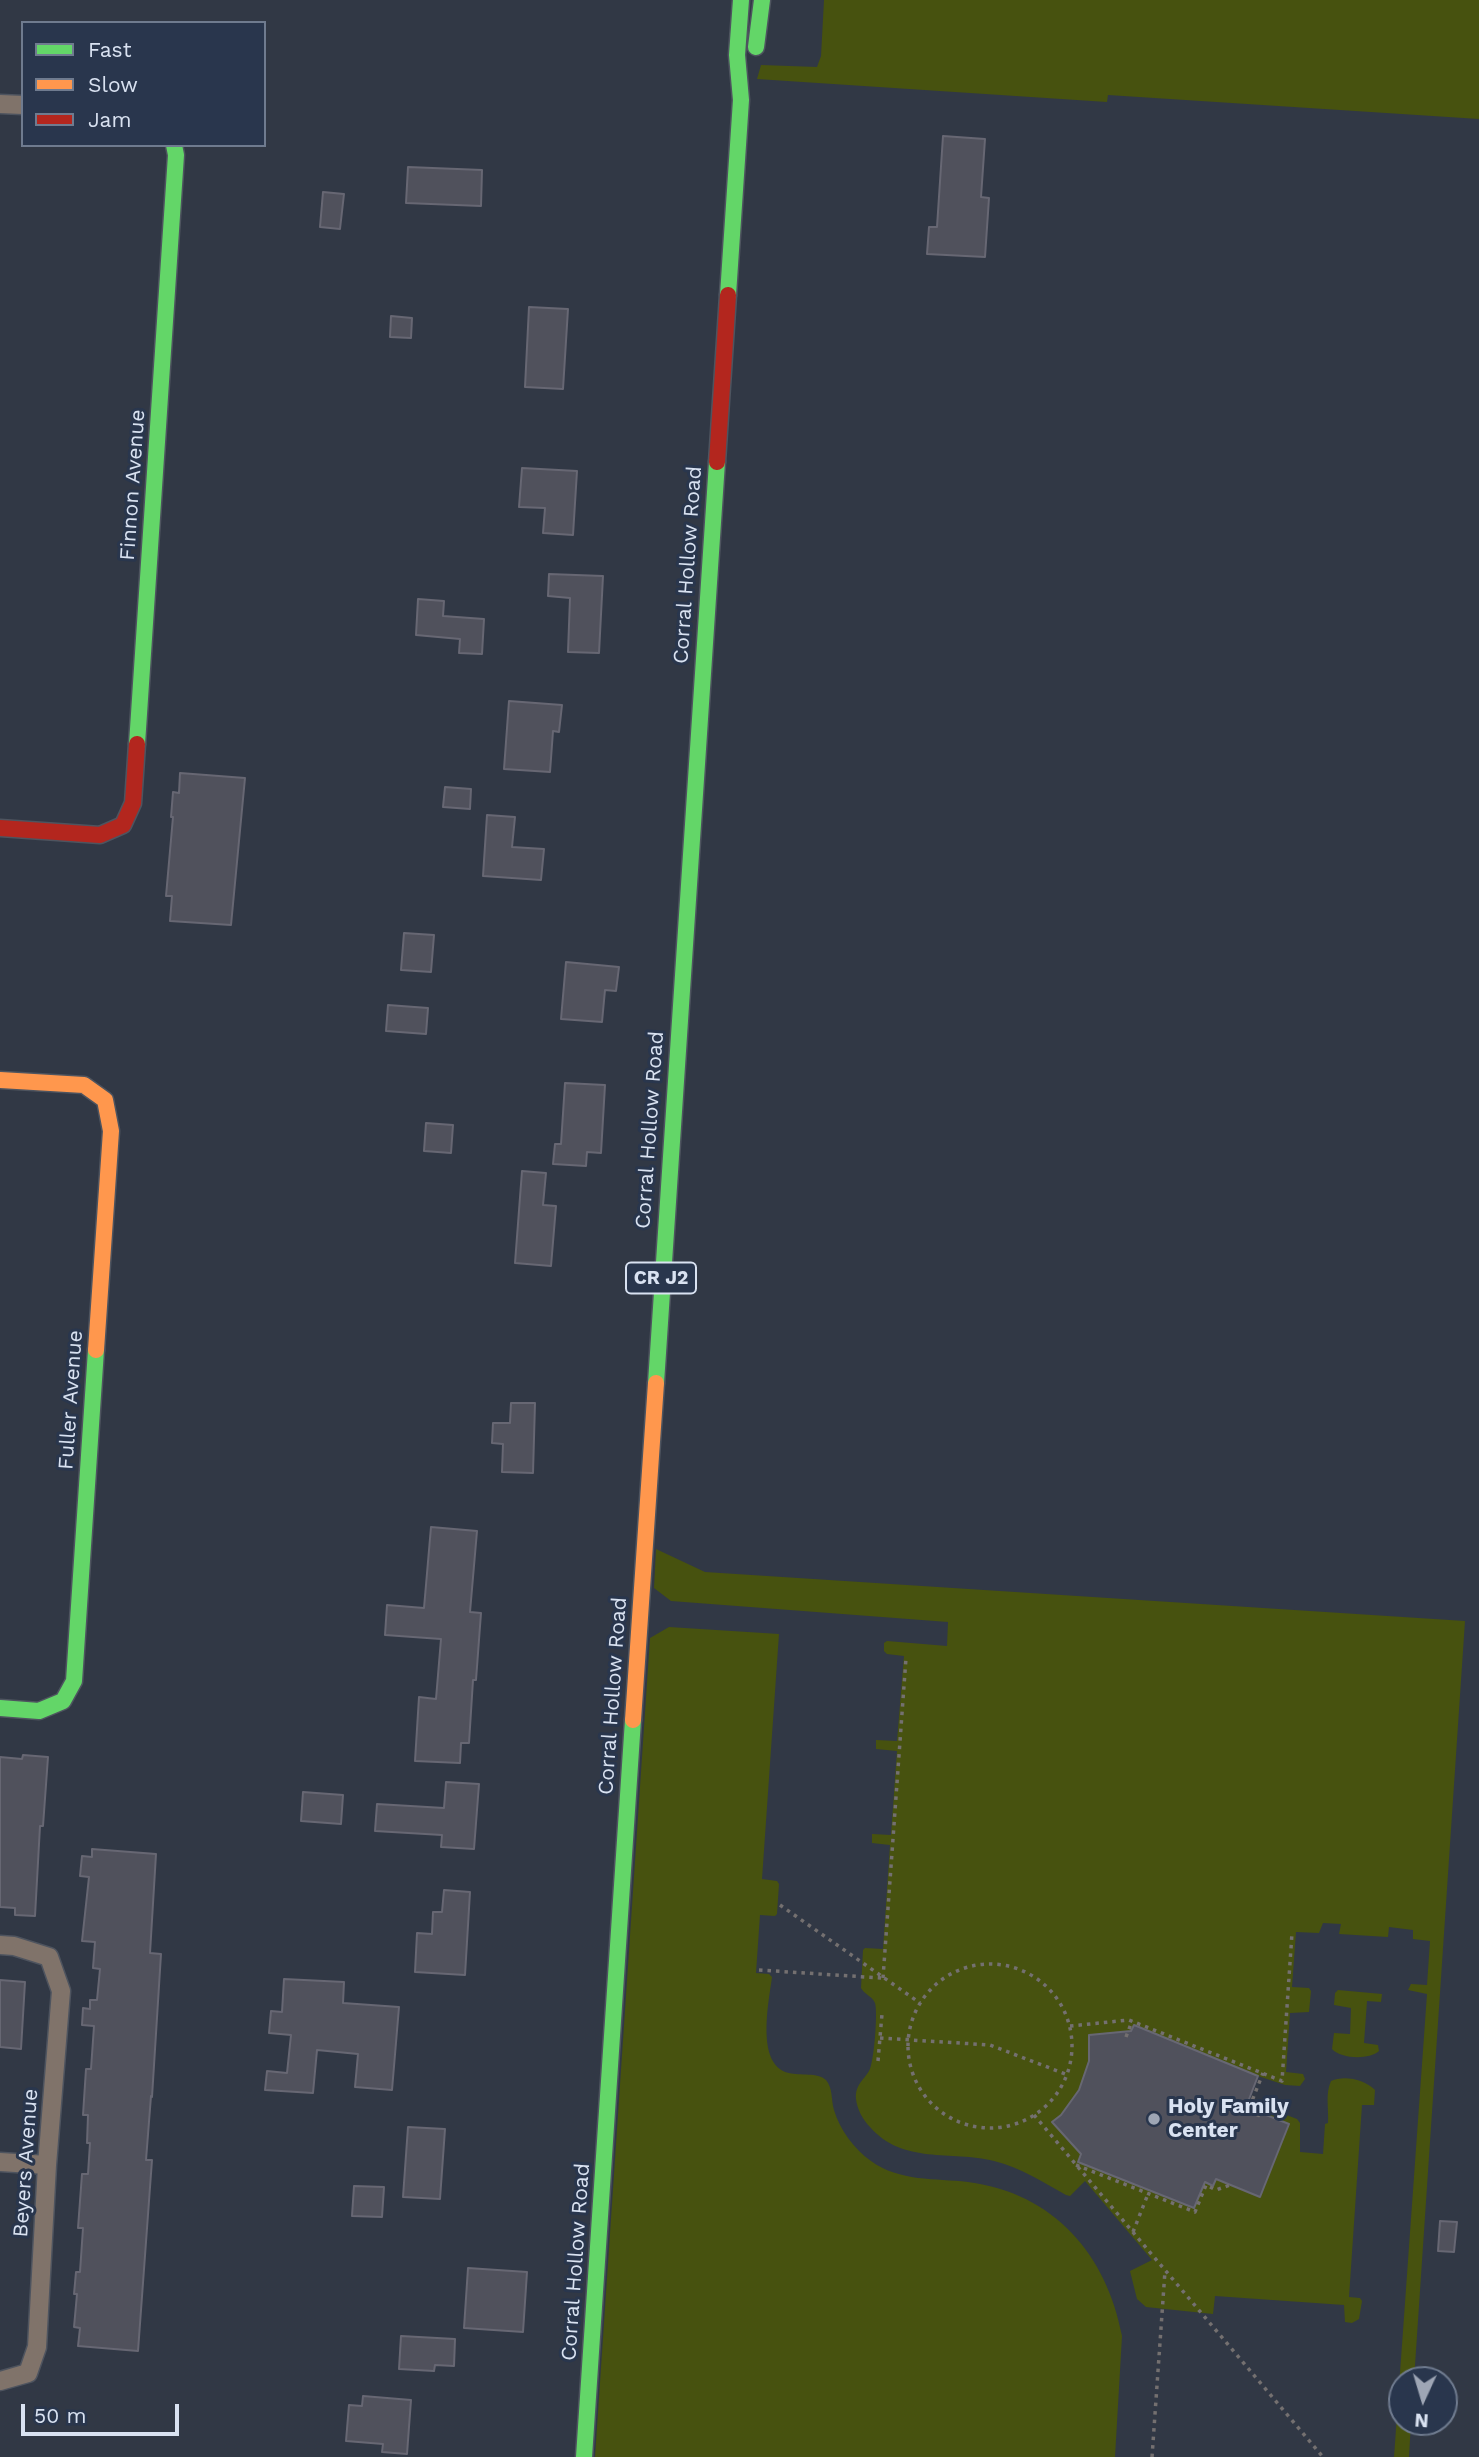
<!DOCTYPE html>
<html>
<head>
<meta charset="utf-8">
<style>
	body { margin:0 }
	#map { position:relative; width:1479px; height:2457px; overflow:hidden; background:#313845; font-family:"Work Sans",sans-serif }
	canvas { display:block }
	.legend { position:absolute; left:21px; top:21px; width:245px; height:126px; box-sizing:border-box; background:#29364d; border:2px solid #6f7b8f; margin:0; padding:9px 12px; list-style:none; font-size:21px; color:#d9e2f1 }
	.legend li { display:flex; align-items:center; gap:14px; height:35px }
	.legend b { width:35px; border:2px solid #6f7b8f }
	.north { position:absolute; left:1388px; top:2366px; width:70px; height:70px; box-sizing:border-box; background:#29364d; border:2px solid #6f7b8f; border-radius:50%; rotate:184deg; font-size:19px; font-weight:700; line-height:28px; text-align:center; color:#d9e2f1 }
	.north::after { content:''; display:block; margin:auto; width:24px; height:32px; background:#9ea6b5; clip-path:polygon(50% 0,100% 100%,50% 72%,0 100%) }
	.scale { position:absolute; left:21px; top:2404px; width:158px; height:32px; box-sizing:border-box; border:4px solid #d9e2f1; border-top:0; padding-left:9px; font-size:21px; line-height:24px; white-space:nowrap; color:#d9e2f1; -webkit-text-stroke:5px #29364d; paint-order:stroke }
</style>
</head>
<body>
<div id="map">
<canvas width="1479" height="2457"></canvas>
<ul class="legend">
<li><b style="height:9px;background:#63d668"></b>Fast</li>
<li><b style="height:9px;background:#ff974d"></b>Slow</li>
<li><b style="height:9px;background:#b3261e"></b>Jam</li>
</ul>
<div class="north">N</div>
<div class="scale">50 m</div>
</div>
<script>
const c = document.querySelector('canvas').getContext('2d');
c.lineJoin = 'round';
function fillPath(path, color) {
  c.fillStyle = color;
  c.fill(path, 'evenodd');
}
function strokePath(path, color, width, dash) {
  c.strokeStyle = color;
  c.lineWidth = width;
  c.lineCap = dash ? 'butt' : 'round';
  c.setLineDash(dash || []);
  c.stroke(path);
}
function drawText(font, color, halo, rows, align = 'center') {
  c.font = font + ' "Work Sans",sans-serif';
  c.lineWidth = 6;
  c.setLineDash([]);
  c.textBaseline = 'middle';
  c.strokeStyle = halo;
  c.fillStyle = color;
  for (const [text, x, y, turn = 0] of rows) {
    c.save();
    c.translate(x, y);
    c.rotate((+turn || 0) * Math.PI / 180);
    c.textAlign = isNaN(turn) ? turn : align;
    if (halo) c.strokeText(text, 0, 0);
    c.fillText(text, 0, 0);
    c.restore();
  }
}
const green = new Path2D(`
	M824 0H1479V119L1108 95 1107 102 757 79 761 65 817 67 821 56Z
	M656 1549 705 1572 1465 1621 1414 2380H1402V2422H1411L1409 2457H1394L1427 1994 1408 1990 1411 1984 1427 1985 1430 1941 1413 1939V1930L1389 1927 1388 1937 1339 1934 1341 1924 1323 1923 1319 1933 1296 1932 1292 1987 1309 1988 1311 1991 1309 2012 1290 2013 1286 2072 1303 2074 1305 2079 1300 2086 1285 2085 1258 2076 1134 2025 1127 2041 1119 2032 1089 2035V2061L1085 2077 1086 2144 1078 2162 1194 2208 1205 2182 1213 2185 1219 2171 1236 2187 1260 2197 1289 2124 1264 2114 1268 2108 1297 2119 1300 2123V2152L1323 2154 1325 2124 1328 2123C1329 2109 1325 2094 1331 2081 1344 2075 1364 2079 1375 2090L1374 2105H1362L1349 2297 1360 2298 1362 2301 1359 2319 1352 2323 1345 2322 1344 2305 1215 2296 1213 2314 1146 2307 1137 2299 1130 2271 1152 2260 1085 2181 1070 2196 1066 2195C1044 2183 1020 2167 994 2161 951 2150 903 2165 870 2127 863 2120 857 2109 856 2099 855 2085 863 2081 869 2071 874 2064 878 2011 875 2003 872 1996 864 1994 861 1988L863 1950 865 1948 883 1949 890 1845 872 1843V1834L891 1835 897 1751 876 1749V1740L897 1741 904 1656 887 1654 884 1651V1643L887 1641 947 1646 948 1622 671 1601 654 1588Z
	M669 1627 779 1634 762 1879 777 1881 779 1884 777 1914 775 1916 760 1915 756 1973 769 1974 772 1977C769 2001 755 2066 789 2073 800 2076 818 2072 826 2080 833 2088 831 2100 834 2110 840 2130 854 2149 871 2161 900 2182 935 2178 968 2182 1054 2193 1107 2255 1122 2336L1115 2457H595L650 1638Z
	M1338 1990 1382 1994 1381 2002 1367 2001 1364 2043 1378 2045 1379 2051C1369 2060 1341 2059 1332 2049L1334 2033 1350 2034 1351 2008 1334 2005 1335 1993Z`);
const building = new Path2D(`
	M943 136 985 139 981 197 989 198 985 257 927 254 929 227H937Z
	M408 167 482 170 481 206 406 203Z
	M323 192 344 194 340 229 320 227Z
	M529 307 568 309 563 389 525 387Z
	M391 316 412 318 411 338 390 337Z
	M522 468 577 471 573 535 543 533 545 508 519 507Z
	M549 574 603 576 599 653 568 652 570 598 548 596Z
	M418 599 444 601 443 616 484 619 482 654 459 653 460 639 416 635Z
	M509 701 562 705 559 732 553 731 550 772 504 769Z
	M180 773 245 778 231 925 170 921 172 896H166L173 817H171L173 792 179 793Z
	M445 787 471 789 470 809 443 807Z
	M487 815 515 817 512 847 544 849 541 880 483 876Z
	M404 933 434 935 431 972 401 970Z
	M566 962 619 967 616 991 605 990 602 1022 561 1019Z
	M388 1005 428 1008 426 1034 386 1031Z
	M565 1083 605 1085 601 1153 587 1152 586 1166 553 1164 555 1144H561Z
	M426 1123 453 1125 451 1153 424 1151Z
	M522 1171 546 1173 543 1205 556 1206 551 1266 515 1263Z
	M511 1403H535L533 1473 502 1472 503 1444 492 1443 493 1423H510Z
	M431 1527 477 1531 470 1612 481 1613 476 1680H473L469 1743H461L460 1763 415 1761 419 1697 436 1699 441 1639 385 1635 387 1605 424 1608Z
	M23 1755 48 1757 43 1826H40L35 1916 15 1915V1908L0 1907V1757L22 1759Z
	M446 1782 479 1784 474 1849 441 1847 442 1835 375 1831 377 1804 444 1808Z
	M303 1792 343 1795 341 1824 301 1821Z
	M92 1849 156 1854 150 1953 161 1954 152 2097 151 2096 146 2160H152L138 2351 78 2346 80 2328 74 2327 77 2294H74L76 2272H80L83 2228H78L82 2174H88L90 2143H87L88 2115H83L86 2069H91L94 2026 82 2025 83 2008 90 2009V2000H97L100 1969 93 1968 95 1942 82 1941 89 1877 80 1876 82 1856 92 1857Z
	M444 1890 470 1892 465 1975 415 1972 417 1933 432 1934 433 1912H442Z
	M284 1979 344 1982 343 2003 399 2007 392 2090 355 2087 358 2054 317 2050 313 2093 265 2090 267 2071 287 2073 291 2035 269 2033 271 2011 282 2012Z
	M0 1980 25 1982 21 2049 0 2047Z
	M1134 2025 1258 2076 1246 2107 1289 2124 1260 2197 1216 2179 1213 2186 1205 2182 1194 2208 1078 2162 1081 2154 1052 2122 1061 2115 1079 2090 1089 2061V2035L1131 2031Z
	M408 2127 445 2129 440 2199 403 2197Z
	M354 2186 384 2187 382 2217 352 2216Z
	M1440 2221 1457 2222 1454 2252 1438 2251Z
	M468 2268 527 2272 523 2332 464 2328Z
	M401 2336 455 2339 454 2366 435 2365 434 2371 399 2369Z
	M363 2396 411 2400 407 2454 382 2452 383 2444 346 2441 349 2405 362 2406Z`);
const path = new Path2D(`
	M780 1905 920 2003
	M908 2046a82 82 0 1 1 164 0a82 82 0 1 1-164 0Z
	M759 1970 881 1978
	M883 1978 906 1658
	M1070 2026 1129 2020 1282 2081 1292 1933
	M1126 2037 1132 2021
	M880 2038 990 2045 1068 2075
	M878 2061 882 2014
	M1034 2115 1323 2457
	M1260 2116 1248 2111 1263 2073
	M1076 2165 1195 2212 1206 2185 1216 2190 1230 2185
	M1133 2232 1148 2194
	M1152 2457 1165 2271`);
const street = new Path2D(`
	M0 104 23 105
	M0 1945 14 1946 49 1957 61 1991 47 2165 37 2347 28 2373 0 2381
	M0 2162 47 2165`);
const fast = new Path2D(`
	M756 47 762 0
	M728 295 741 100 737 55 741 0
	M137 744 176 155 174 145
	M656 1383 717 462
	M0 1708 39 1711 63 1701 74 1681 96 1350
	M584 2457 633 1720`);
const slow = new Path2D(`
	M0 1080 84 1085 105 1100 111 1131 96 1350
	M633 1720 656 1383`);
const jam = new Path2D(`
	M717 462 728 295
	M0 828 100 835 123 825 133 803 137 744`);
const markers = [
	[1154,2119,7,"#9ea6b5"]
];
const shields = [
	[661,1278,70]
];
const shieldNames = [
	["CR J2",661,1278]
];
const streetNames = [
	["Finnon Avenue",133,485,-86],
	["Corral Hollow Road",688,565,-86],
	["Corral Hollow Road",650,1130,-86],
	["Fuller Avenue",71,1400,-86],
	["Corral Hollow Road",613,1696,-86],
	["Beyers Avenue",26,2163,-86],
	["Corral Hollow Road",576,2262,-86]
];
const poiNames = [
	["Holy Family",1168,2107],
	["Center",1168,2131]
];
fillPath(green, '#47520f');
fillPath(building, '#50515c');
strokePath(building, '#676773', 2);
strokePath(street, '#4e545f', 21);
strokePath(fast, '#4e545f', 19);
strokePath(slow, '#4e545f', 19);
strokePath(jam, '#4e545f', 19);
strokePath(path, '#747070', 3.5, [3.5, 5]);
strokePath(street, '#80736a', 18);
strokePath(fast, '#63d668', 16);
strokePath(slow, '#ff974d', 16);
strokePath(jam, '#b3261e', 16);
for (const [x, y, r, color] of markers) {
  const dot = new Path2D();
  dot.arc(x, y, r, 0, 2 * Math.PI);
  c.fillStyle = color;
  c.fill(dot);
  strokePath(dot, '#29364d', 2.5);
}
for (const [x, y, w] of shields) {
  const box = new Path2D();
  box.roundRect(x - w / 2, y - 15.5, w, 31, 5);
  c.fillStyle = '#29364d';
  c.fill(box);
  strokePath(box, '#d9e2f1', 2);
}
drawText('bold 19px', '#d9e2f1', null, shieldNames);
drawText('21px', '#d9e2f1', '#29364d', streetNames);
drawText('bold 21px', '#d9e2f1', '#29364d', poiNames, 'left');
</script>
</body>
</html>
